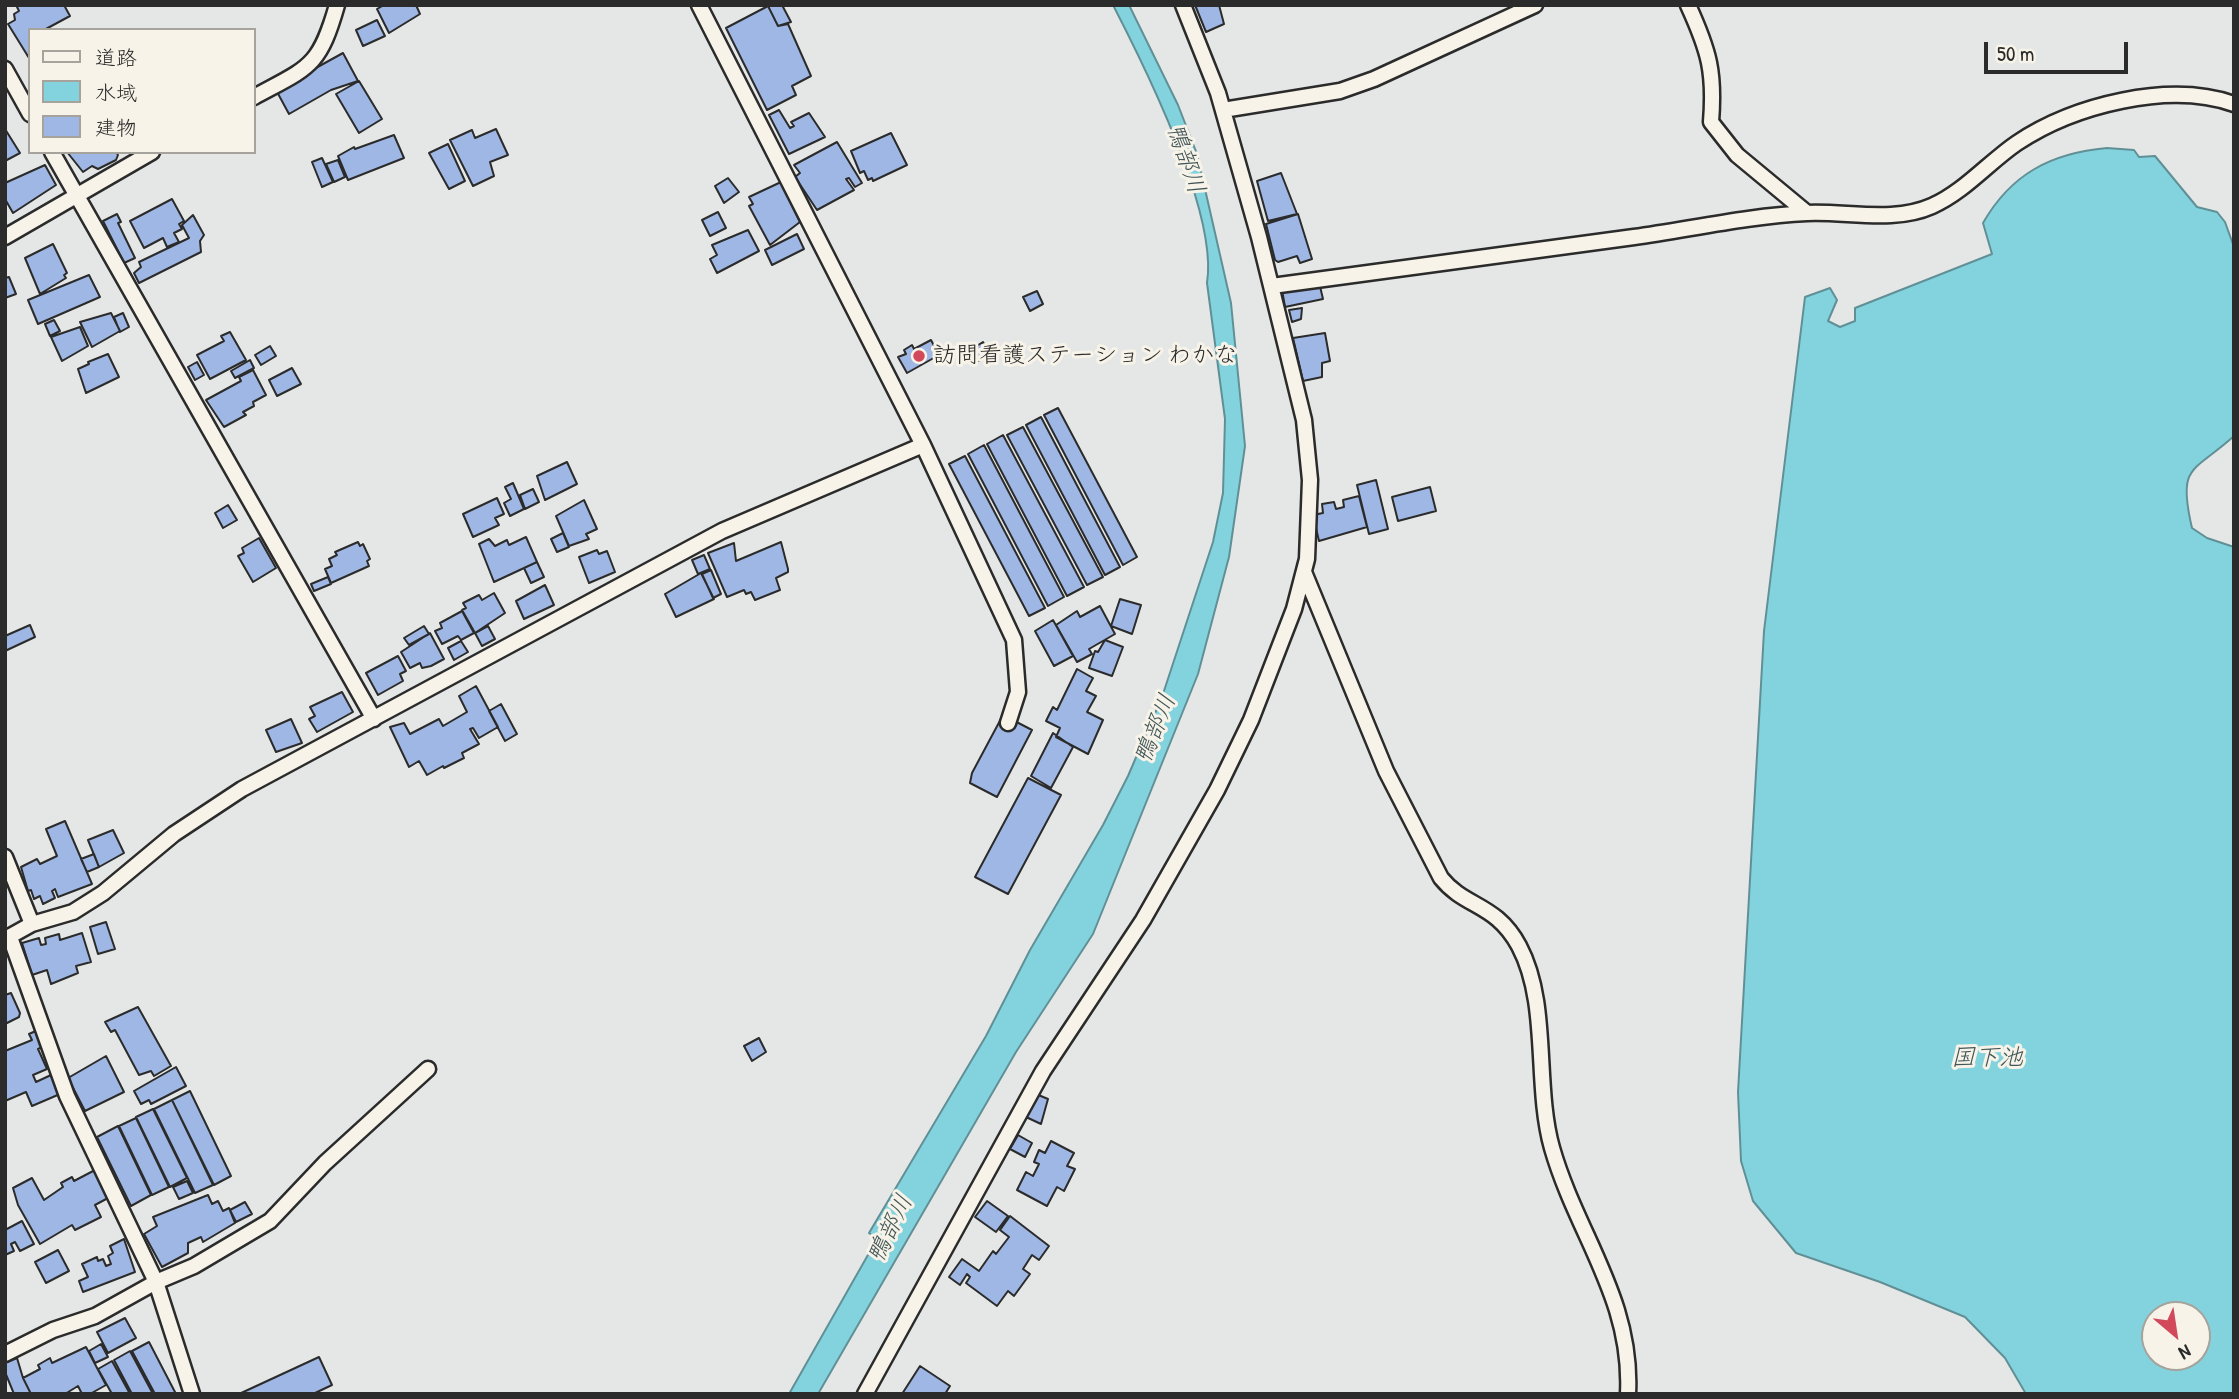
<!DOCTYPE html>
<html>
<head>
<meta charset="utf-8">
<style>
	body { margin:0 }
	#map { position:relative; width:2239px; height:1399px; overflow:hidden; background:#e5e7e7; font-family:"Patrick Hand","Klee One",sans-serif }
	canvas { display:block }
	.frame { position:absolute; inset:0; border:7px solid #2b2b2b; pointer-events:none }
	.legend { position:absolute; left:28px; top:28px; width:228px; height:126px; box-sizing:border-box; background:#f7f3e8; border:2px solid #a5a39c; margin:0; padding:9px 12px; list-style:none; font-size:21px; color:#2b2b2b }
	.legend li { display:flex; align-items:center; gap:14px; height:35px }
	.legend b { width:35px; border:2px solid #a5a39c }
	.north { position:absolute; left:2141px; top:1301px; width:70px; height:70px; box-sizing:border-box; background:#f7f3e8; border:2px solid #a5a39c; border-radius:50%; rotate:151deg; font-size:19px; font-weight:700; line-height:28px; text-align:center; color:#2b2b2b }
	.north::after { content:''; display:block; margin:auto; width:24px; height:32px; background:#d1495b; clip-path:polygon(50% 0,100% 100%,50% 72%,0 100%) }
	.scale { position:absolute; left:1984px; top:42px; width:144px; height:32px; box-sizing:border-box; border:4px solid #2b2b2b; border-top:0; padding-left:9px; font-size:21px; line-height:24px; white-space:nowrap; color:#2b2b2b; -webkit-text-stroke:5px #f7f3e8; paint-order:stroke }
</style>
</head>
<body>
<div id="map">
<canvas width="2239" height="1399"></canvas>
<div class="frame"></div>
<ul class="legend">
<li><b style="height:9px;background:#f7f3e8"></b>道路</li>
<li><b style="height:19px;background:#83d3de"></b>水域</li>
<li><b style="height:19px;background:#9fb7e4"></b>建物</li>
</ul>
<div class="north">N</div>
<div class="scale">50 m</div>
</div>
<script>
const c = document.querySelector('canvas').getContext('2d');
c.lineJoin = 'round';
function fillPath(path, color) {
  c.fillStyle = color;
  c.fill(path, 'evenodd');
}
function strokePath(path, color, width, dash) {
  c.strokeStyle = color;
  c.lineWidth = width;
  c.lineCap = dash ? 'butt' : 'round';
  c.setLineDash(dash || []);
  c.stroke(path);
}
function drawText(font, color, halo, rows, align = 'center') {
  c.font = font + ' "Patrick Hand","Klee One",sans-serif';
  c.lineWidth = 6;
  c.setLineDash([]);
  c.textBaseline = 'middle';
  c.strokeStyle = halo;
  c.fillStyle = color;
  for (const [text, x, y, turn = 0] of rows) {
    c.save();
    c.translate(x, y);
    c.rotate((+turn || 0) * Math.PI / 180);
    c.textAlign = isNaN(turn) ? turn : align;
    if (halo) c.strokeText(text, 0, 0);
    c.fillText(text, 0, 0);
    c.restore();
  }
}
const water = new Path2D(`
	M1113 5H1129L1178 105 1197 154 1231 303 1245 446 1229 557 1198 674 1093 934 1016 1052 818 1394H789L877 1239 869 1233 986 1036 1030 950 1103 825 1128 776 1162 697 1213 542 1223 493 1225 419 1207 283C1218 214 1146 69 1113 5Z
	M2107 148 2134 150 2139 157 2155 156 2197 207 2217 212 2225 222 2234 247V436C2193 473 2177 464 2192 528L2207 538 2234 547V1394H2026L2005 1358 1965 1317 1880 1282 1796 1253 1753 1201 1741 1161 1738 1092 1764 631 1805 297 1830 288 1837 300 1828 321 1840 327 1855 321V308L1992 254 1983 223C2011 174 2051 153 2107 148ZM2155 1315H2197V1357H2155Z`);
const building = new Path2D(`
	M20 5H64L70 16 44 30H30L29 58 8 24 15 20 14 14 19 11 17 7Z
	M384 5H416L420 14 389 33 377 9Z
	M782 5 791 22 778 26 768 6Z
	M1195 5H1219L1224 24 1206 32Z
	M768 6 778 26 788 24 811 76 792 86 796 95 767 110 726 28Z
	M377 20 385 36 363 46 356 30Z
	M343 53 358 81 331 90 289 114 276 90Z
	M359 81 382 119 359 133 336 94Z
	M779 110 790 128 794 126 791 122 809 113 825 137 789 154 769 115Z
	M5 129 20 153 5 161Z
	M496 129 508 155 490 162 494 176 473 186 450 140 472 130 475 138Z
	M891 133 907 165 873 181 872 178 868 180 864 171 860 173 851 151Z
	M394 135 404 158 348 180 338 156 354 147 355 149Z
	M837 142 862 183 855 187 849 178 846 179 854 190 817 210 795 177 800 173 794 165Z
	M448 144 465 181 449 189 429 153Z
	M67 152H116L118 155 116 160 98 169 92 166 83 172Z
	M322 158 333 182 322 187 312 162Z
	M338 160 345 177 334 182 326 164Z
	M45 165 56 185 13 213 5 199V183Z
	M1281 173 1297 214 1268 221 1257 181Z
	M728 178 739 192 724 203 715 186Z
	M781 182 800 222 770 245 749 206 753 204 749 197Z
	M172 199 184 221 179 224 182 229 174 233 179 242 167 247 163 238 144 248 130 221Z
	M718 212 726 228 710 236 702 220Z
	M117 214 121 222 118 223 135 258 124 263 103 221Z
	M1298 214 1312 259 1300 263 1297 256 1278 262 1275 260 1266 224Z
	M193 215 204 235 200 241 201 252 139 283 134 273 141 267 139 262 189 238 182 225Z
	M748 230 759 251 717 273 710 259 717 255 712 245Z
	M797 234 804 249 772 265 765 250Z
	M53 244 67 273 64 275 66 278 40 294 25 258Z
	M89 275 100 297 38 324 28 300Z
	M9 277 16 294 5 298V278Z
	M1319 282 1323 299 1285 307 1282 290Z
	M1037 291 1043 304 1030 311 1023 297Z
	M1302 308 1301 319 1292 322 1289 310Z
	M111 313 120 331 92 347 80 322Z
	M123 313 129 327 120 332 114 317Z
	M54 320 60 331 50 336 45 324Z
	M80 327 88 346 62 361 51 337Z
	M230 332 246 360 210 379 197 355 224 341 221 336Z
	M1325 333 1330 361 1322 363V377L1303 381 1293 338Z
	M931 340 939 355 907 373 898 357 906 354 904 350 912 345 914 349Z
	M983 342 990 356 978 361 975 347Z
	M270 346 276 356 261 365 255 355Z
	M108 354 119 377 86 393 78 369 89 364 88 362Z
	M250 360 254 368 235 378 231 371Z
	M197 362 204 375 195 380 188 367Z
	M292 368 301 384 277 396 269 380Z
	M253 370 266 395 253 402 254 406 243 412 246 415 224 427 206 400 241 381 239 377Z
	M1058 408 1137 557 1123 565 1044 415Z
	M1041 417 1120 567 1105 575 1026 425Z
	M1023 427 1103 577 1087 585 1007 435Z
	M1003 435 1084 587 1067 596 987 444Z
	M984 445 1064 597 1048 606 968 454Z
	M965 456 1045 608 1029 616 949 464Z
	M567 462 577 484 545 500 537 476Z
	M1376 480 1388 529 1369 534 1357 485Z
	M513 483 524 509 510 516 504 503 511 499 505 487Z
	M1430 487 1436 511 1398 521 1392 497Z
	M533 489 539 502 525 509 520 495Z
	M1359 496 1367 527 1319 541 1313 515 1323 513 1322 504 1334 502 1336 509 1344 507 1343 500Z
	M497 498 504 514 495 518 499 525 473 537 463 514Z
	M584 500 597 529 586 534 589 539 569 546 556 516Z
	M228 505 237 520 223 528 215 513Z
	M563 533 569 547 557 552 551 539Z
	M526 537 537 562 494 582 479 544 489 539 495 546 507 540 509 545Z
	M259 538 276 568 253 582 238 556 244 553 242 548Z
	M358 542 360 546 363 544 370 559 367 561 369 566 331 583 325 569 332 566 329 559 337 555 335 552Z
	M781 542 788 569V572L776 578 780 590 755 600 751 592 746 594 744 590 727 597 708 553 734 543 736 561Z
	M597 550 599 554 607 551 615 572 589 583 579 557Z
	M704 555 710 569 698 574 692 560Z
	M537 562 544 577 531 583 524 568Z
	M711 570 721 594 713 598 702 574Z
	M701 573 714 599 676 617 665 594Z
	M328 577 331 584 314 591 311 584Z
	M545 585 554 605 524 619 516 601Z
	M494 593 505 613 475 633 462 610 466 608 463 603 479 595 482 600Z
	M1120 599 1141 605 1132 634 1111 626Z
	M1100 606 1115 634 1089 649 1092 654 1077 662 1056 625 1077 611 1080 617Z
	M462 611 474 633 461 640 458 636 442 644 435 631 442 628 440 623Z
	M1053 620 1073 656 1054 666 1035 631Z
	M30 625 35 637 5 651V636Z
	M424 626 429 634 409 645 404 638Z
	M488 626 495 639 482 646 475 633Z
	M430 633 444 659 431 666 422 668 420 663 410 668 401 652Z
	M1105 640 1123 647 1112 676 1089 668 1095 651 1098 652Z
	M461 641 468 652 454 660 448 648Z
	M398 656 406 671 400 674 403 681 378 695 366 673Z
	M1077 669 1093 678 1086 691 1096 696 1087 712 1103 720 1088 754 1056 737 1060 728 1046 721 1053 707 1057 710Z
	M476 686 498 727 479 738 473 728 470 729 479 744 462 753 464 758 444 768 443 766 427 775 419 761 409 767 390 727 404 723 410 734 439 719 443 726 467 712 459 696Z
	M342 692 353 712 317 732 309 719 315 716 310 707Z
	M501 704 517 734 505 741 489 711Z
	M1003 715 1032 730 997 797 970 783 972 773Z
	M291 719 302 743 276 752 266 730Z
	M1053 733 1073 747 1051 788 1031 776Z
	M1028 778 1061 795 1008 894 975 877Z
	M65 821 92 884 58 897 55 889 52 891 55 898 43 904 40 896 34 899 31 890 28 891 21 867 37 859 40 864 57 856 46 829Z
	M113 830 124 853 99 867 88 840Z
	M94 854 99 867 87 872 81 859Z
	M106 922 115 949 98 954 90 927Z
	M82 933 91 962 76 966 78 973 51 984 47 970 32 975 22 943 39 938 41 945 46 944 45 938 59 934 60 940Z
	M11 993 20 1013 19 1017 5 1024V995Z
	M138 1007 171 1066 154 1076 151 1071 139 1075 115 1030 111 1032 105 1022Z
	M38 1030 45 1046 38 1049 47 1069 33 1075 36 1082 51 1075 60 1094 32 1106 26 1092 5 1101V1051L32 1040 29 1034Z
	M759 1038 766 1052 752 1061 744 1046Z
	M106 1056 124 1092 85 1111 68 1078Z
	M176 1067 186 1086 151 1104 149 1100 141 1104 134 1091Z
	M190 1091 231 1176 214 1185 172 1100Z
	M1036 1094 1048 1099 1041 1124 1026 1117Z
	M172 1100 213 1185 195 1193 154 1109Z
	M153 1109 187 1178 170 1187 136 1117Z
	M136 1118 169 1187 152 1195 119 1126Z
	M118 1126 151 1195 131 1206 97 1137Z
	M1018 1135 1032 1143 1025 1157 1010 1149Z
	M1051 1141 1074 1153 1067 1166 1075 1169 1064 1191 1057 1187 1047 1206 1017 1190 1026 1172 1033 1176 1039 1164 1034 1162 1039 1150 1045 1153Z
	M95 1170 108 1198 95 1205 101 1217 75 1230 72 1225 40 1244 18 1205 13 1188 32 1178 44 1200 63 1187 61 1183 72 1177 74 1181Z
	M187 1181 193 1193 179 1199 173 1187Z
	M208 1195 212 1204 218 1201 223 1211 229 1208 235 1223 203 1242 201 1237 188 1243V1253L162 1267 144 1234 157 1226 153 1217Z
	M987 1201 1008 1216 996 1232 975 1217Z
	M245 1202 252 1214 236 1222 230 1210Z
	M1010 1216 1049 1246 1039 1260 1032 1255 1023 1269 1030 1274 1014 1296 1008 1291 997 1306 966 1283 970 1277 967 1274 960 1285 949 1277 962 1259 979 1271 993 1251 996 1254 1009 1237 1000 1230Z
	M22 1221 34 1244 20 1251 15 1242 11 1244 14 1251 5 1255V1230Z
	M124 1239 135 1272 83 1292 79 1281 88 1277 82 1264 97 1257 98 1261 103 1259 106 1266 111 1264 108 1256 113 1253 110 1246Z
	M58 1250 69 1271 46 1283 35 1262Z
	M125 1318 136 1338 108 1353 97 1332Z
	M149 1342 176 1394H155L132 1351Z
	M101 1344 108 1357 95 1363 89 1351Z
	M86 1347 106 1385 90 1394H82L78 1386 65 1394H31L23 1378 40 1369 38 1365 50 1358 52 1363Z
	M130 1351 153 1394H132L114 1360Z
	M319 1357 332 1385 313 1394H239Z
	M17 1358 23 1378 31 1394H14L5 1372V1363Z
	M112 1361 130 1394H112L98 1369Z
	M920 1366 950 1386 945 1394H902Z`);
const street = new Path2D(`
	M1688 5C1709 51 1715 72 1711 122L1737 155 1807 213
	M5 69 30 114
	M254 97C309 67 319 68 337 5
	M1223 110 1340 91 1374 79 1535 5
	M52 152 374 719
	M5 237 152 152
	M1272 286C1392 269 1513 253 1634 237 1691 229 1749 216 1807 213 1847 211 1894 223 1932 206 1964 192 1989 162 2017 143 2074 105 2169 81 2234 104
	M923 445 1014 640 1018 692 1008 723
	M1304 572 1386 771 1441 878C1465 908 1496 903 1519 946 1550 1004 1534 1084 1552 1148 1577 1235 1633 1299 1628 1394
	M5 857 32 924
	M10 937 67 1096 156 1282 192 1394
	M5 939 32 924 73 912 103 893 174 834 242 789 722 531 923 445 699 5
	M5 1354 53 1330 95 1316 156 1282 194 1266 270 1221 325 1163 428 1069
	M865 1394 1043 1071 1143 920 1217 790 1251 720 1294 609 1307 559 1310 480 1304 420 1259 237 1218 93 1183 5`);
const markers = [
	[919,356,7,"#d1495b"]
];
const poiNames = [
	["訪問看護ステーション わかな",933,356]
];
const waterNames = [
	["鴨部川",1185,159,71],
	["鴨部川",1156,729,-68],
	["国下池",1987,1059],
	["鴨部川",891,1229,-64]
];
fillPath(water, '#83d3de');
strokePath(water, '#609096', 2);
fillPath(building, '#9fb7e4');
strokePath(building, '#2b2b2b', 2);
strokePath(street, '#2b2b2b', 19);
strokePath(street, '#f7f3e8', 14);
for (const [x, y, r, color] of markers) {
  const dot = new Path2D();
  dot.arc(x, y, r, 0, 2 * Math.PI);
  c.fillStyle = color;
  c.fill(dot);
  strokePath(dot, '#f7f3e8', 2.5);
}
drawText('23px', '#2b2b2b', '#f7f3e8', poiNames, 'left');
drawText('italic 24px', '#415558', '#f7f3e8', waterNames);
</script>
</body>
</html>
